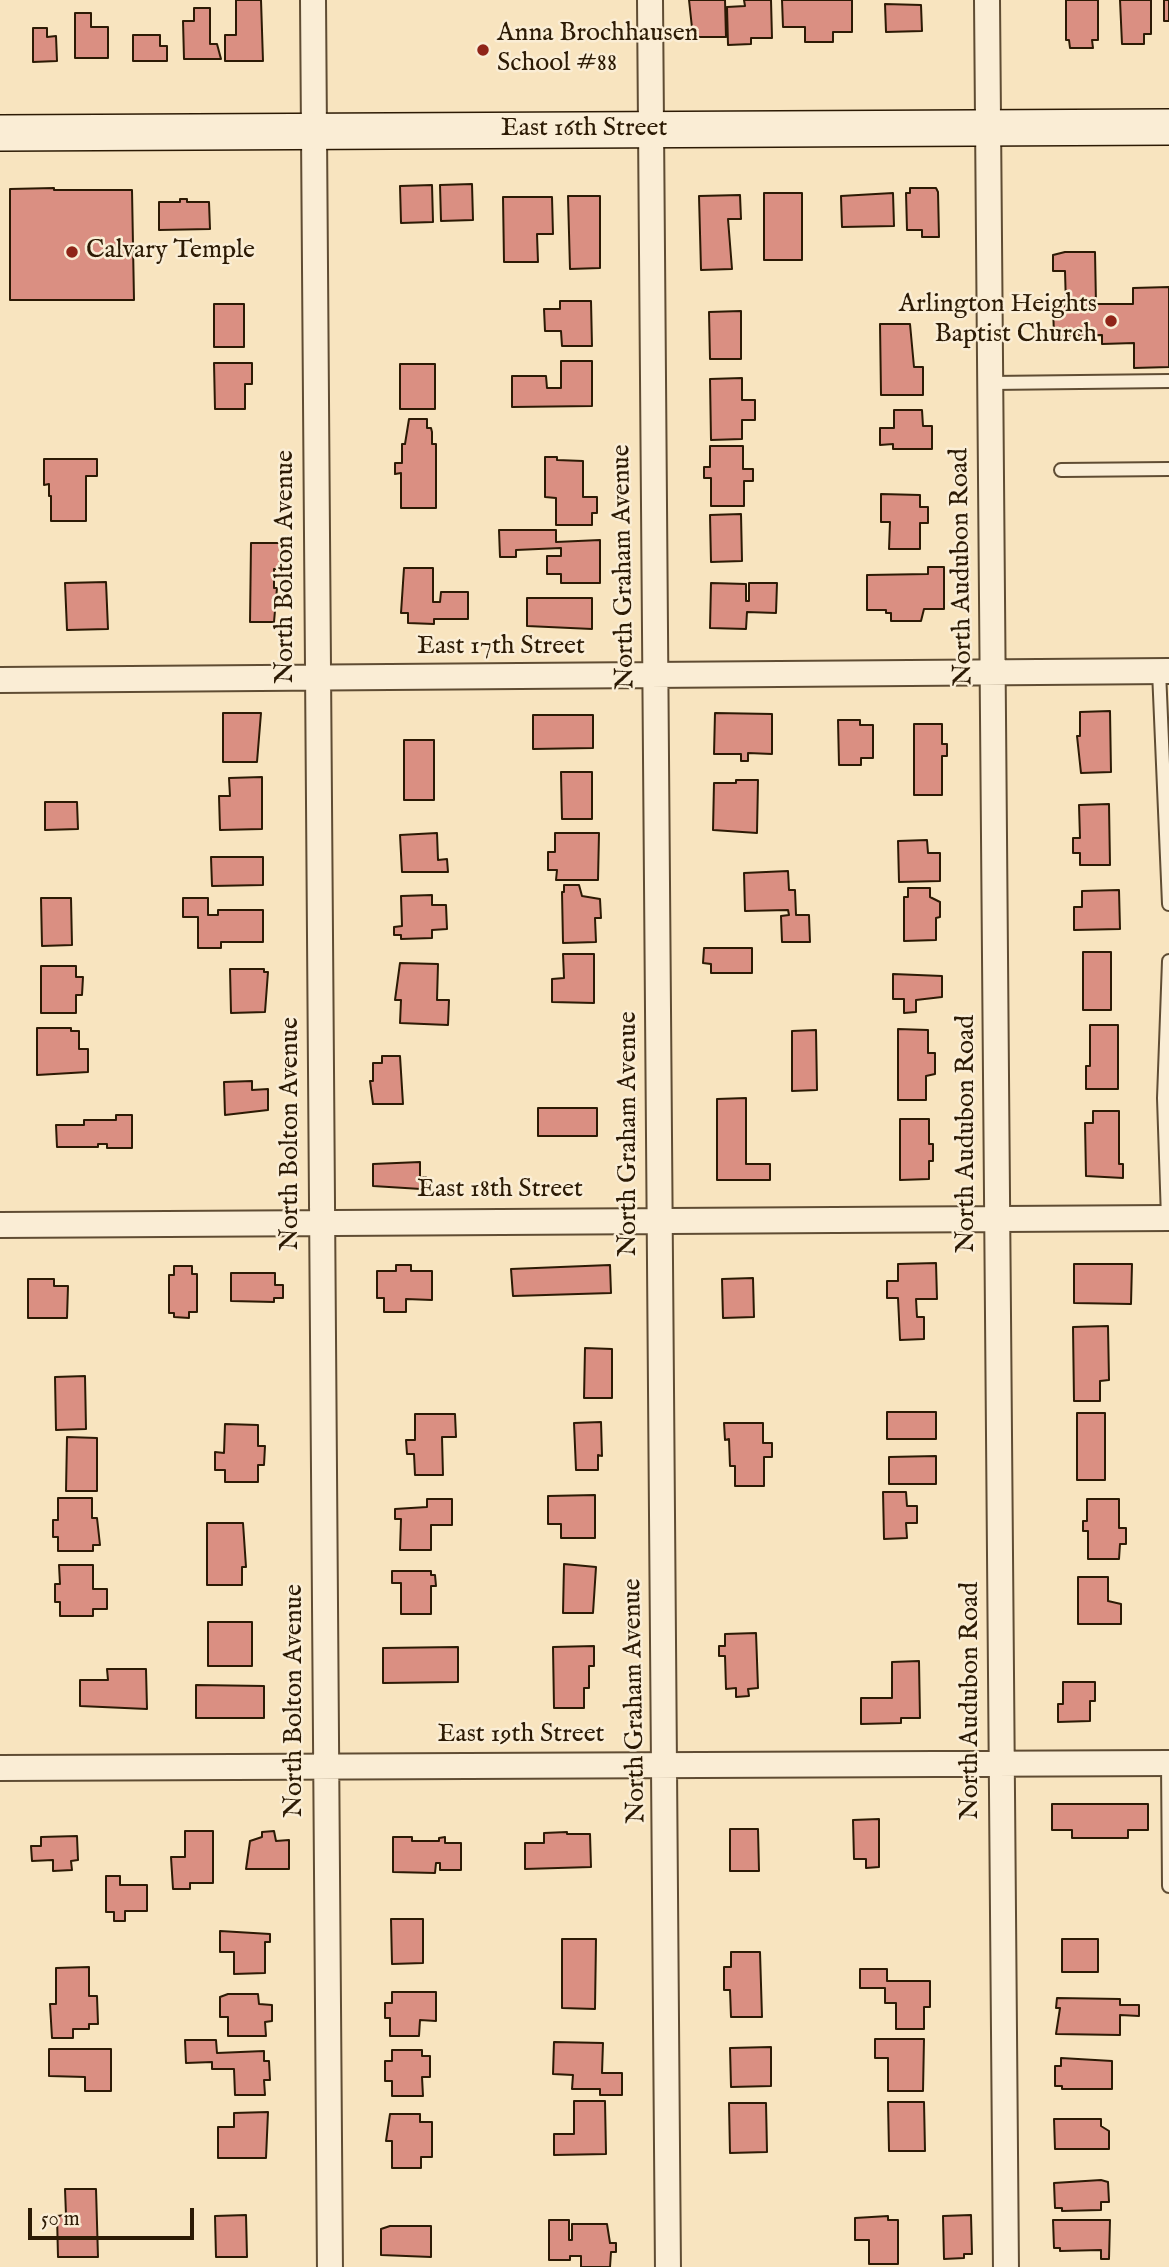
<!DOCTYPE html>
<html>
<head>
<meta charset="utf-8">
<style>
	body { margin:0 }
	#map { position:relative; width:1169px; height:2267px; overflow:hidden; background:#f8e4bf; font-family:"IM FELL English",serif }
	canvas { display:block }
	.scale { position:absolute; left:28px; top:2208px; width:166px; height:32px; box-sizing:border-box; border:4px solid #2c1a04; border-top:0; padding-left:9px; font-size:21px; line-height:24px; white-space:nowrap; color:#2c1a04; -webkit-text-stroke:5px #faedd5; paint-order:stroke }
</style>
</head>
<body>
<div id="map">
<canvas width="1169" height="2267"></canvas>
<div class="scale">50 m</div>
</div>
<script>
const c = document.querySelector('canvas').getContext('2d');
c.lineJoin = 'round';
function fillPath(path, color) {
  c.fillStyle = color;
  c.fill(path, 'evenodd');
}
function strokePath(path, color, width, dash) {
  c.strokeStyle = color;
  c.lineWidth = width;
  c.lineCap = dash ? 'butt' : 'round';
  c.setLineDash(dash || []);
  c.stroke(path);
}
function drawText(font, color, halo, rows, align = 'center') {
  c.font = font + ' "IM FELL English",serif';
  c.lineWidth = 5;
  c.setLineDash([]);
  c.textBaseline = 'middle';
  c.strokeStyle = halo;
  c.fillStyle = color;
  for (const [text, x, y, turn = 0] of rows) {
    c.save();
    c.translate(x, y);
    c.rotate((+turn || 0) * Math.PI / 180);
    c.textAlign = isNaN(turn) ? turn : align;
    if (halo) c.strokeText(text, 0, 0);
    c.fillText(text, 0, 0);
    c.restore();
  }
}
const building = new Path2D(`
	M236 0H261L263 61H225V35H236Z
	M689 0H725L726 37H693Z
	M744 0H771L772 38H751V44L728 45 727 7 745 6Z
	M782 0H852V32H833V42H805V27H783Z
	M1066 0H1098V40H1092L1093 48H1070L1069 40H1066Z
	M1120 0H1151V34H1144V44H1122Z
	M1164 0H1169V21H1164Z
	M885 4 921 5 922 31 886 32Z
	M194 8H210V44H217L221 59H184L183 21H194Z
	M75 13H91V27H108V58H75Z
	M33 28H47V37L56 36 57 61 33 62Z
	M133 35H160V46H167V61H133Z
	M472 184 473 220 441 221 440 185Z
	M432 185 433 222 401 223 400 186Z
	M54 188V190H132L134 300H10V189Z
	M910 188H936L938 192 939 237H922V230H907L906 193H910Z
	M764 193H802V260H764Z
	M893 193 894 226 842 227 841 196Z
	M740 195 741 219H728L732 269 701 270 699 196Z
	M568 196H600V268L570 269Z
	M503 197H552L553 234H537L538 262H504Z
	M180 199H187V202H209L210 229 159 230V202H180Z
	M1065 252H1095L1096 304H1133V288L1169 287V367L1134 368V343L1102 344V335L1054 336 1053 306H1066L1065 271H1053V255Z
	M560 301H591L592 346H562L561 331H545L544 309H560Z
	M214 304H244V347H214Z
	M741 311V359H710L709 312Z
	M880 324H910L914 367H923V395H881Z
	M561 361H592V406L512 407V376H546L547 388H561Z
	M214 363H252V384H245V409H215Z
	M400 364H435V409H400Z
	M742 378V400H755V420H742V439L711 440 710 379Z
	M894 410H922L923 426H932V449H893V444L880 445V428H894Z
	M409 419H427V428H431L432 432V444H436V508H401V473L395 474V463H402V444H405Z
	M710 446H743V469H753V481H744V506H711V478H704V467H710Z
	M545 457H557V460L583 461V497H597V513H592V525H556V498L545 497Z
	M44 459H97V476H86V521H51V496H49V484L44 485Z
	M881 494 920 495V507H928V523H920V549H889L890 522H881Z
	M741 514 742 561 711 562 710 515Z
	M499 530H556V542L600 540V583H561V574H547V556H561V548L516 550V557H500Z
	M251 543H281V569H274V588H277L274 622H250Z
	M928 567H944V609H924L921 621H891V613H886V610H867V575L928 574Z
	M404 568H433V602H440L441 592H468V619H434V624L408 623V613H401Z
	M106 582 108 629 67 630 65 583Z
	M711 583 746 584V601H749V583H777L776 613 747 612 746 629 710 628Z
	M527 598H592V629L527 626Z
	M1110 711 1111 772 1081 773 1077 736H1080V712Z
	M223 713H261L257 762H223Z
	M715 713 772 714V754L748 753V761H741V754H714Z
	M533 715H593V748L533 749Z
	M838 720H860V725H873V758H861V765H839Z
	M914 724H942V744H947V756H942V795H914Z
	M404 740H434V800H404Z
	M561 772H592V819H562Z
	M262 777V829L220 830 219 796H230L229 778Z
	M736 780H758L757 833 713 830 714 783H736Z
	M45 802H77L78 829 45 830Z
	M1109 804 1110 865H1080V853H1073V838H1080L1079 805Z
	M437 833 438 860 447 859 448 872H402L400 835Z
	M555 833H599L598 880H556L557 870H548V852H555Z
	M927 840 928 853H940V881L899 882 898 841Z
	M211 857H263V885L212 886Z
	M788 871 789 890H795L796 915H809L810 942H782L781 916 789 915 788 910 745 911 744 873Z
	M564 885H579L582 896 600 899 601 918H595L596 942 563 943 562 892H564Z
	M908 888H930V897L940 902V917L936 918V940L904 941V897H908Z
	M1119 890 1120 929 1074 930V907H1082V891Z
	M432 895V905H446L447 929 432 930V938L401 939V935H394V927L402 926 401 896Z
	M41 898H71L72 945 42 946Z
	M183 898H208V915H218V910H263V942H221V948H198V917H183Z
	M704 948H752V973H711V964L703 963Z
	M1083 952H1111V1010H1083Z
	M563 954H594V1003L552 1002V979L564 978Z
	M400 963 438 964 437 1000H449L448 1025 400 1023 401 1000H395Z
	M41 966H76V977H83L82 995H76V1013H41Z
	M230 969H264V972H268L265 1012 231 1013Z
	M893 974 942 976V997L916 1000V1012L904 1013V999H893Z
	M1090 1025H1118V1089H1086V1066H1090Z
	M37 1028H71V1031H79V1049H88V1072L37 1075Z
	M898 1029 928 1030V1053H935V1074L926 1076V1100H898Z
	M816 1030 817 1090 792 1091V1031Z
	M382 1056H400L403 1104H373L370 1081H373V1063H382Z
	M252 1081V1090L268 1089V1110L225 1115 224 1082Z
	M746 1098V1164H770V1180H717V1099Z
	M538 1108H597V1136H538Z
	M1093 1111H1119V1164H1123V1178L1086 1176 1085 1123H1093Z
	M116 1115H132V1148H107V1144H98V1147H57L56 1125H84V1120H116Z
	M900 1119H929V1144H933V1161H929V1179L900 1180Z
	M420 1162V1178L426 1177V1186H421V1189L373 1186V1164Z
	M936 1263 937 1299H916L917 1317H924V1339L900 1340 898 1298H887V1281H898V1264Z
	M1074 1264H1132L1131 1304 1074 1303Z
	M396 1265H411V1271H432V1300L406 1299V1312H384V1298H377V1271H396Z
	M610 1265 611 1293 513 1296 511 1269Z
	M174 1266H192V1274H197V1312H189V1318L174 1317V1313H169V1275H174Z
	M231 1273H275V1285H283V1298H274V1302L231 1301Z
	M753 1278 754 1317 723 1318 722 1279Z
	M28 1279H54V1286H68L67 1318H28Z
	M1108 1326 1109 1380 1100 1381V1401H1074L1073 1327Z
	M585 1348 612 1349V1398H584Z
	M85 1376 86 1429 56 1430 55 1377Z
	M887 1412H936V1439H887Z
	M1077 1413H1105V1480H1077Z
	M415 1414H455L456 1437H442L443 1475H415L414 1454H407L406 1440H415Z
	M601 1422 602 1456 598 1455V1470H576L574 1423Z
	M724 1423H763V1443H772V1457H764V1486H735V1466H730L729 1439 725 1440Z
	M225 1424 258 1425V1446H265L264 1465H258V1482H225V1470H215V1452L224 1453Z
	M67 1437 97 1438V1491H66Z
	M936 1456V1484H889V1457Z
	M883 1492H906L907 1506H917V1523H906L907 1538 884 1539Z
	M595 1495V1538H561V1524H548V1496Z
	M58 1498H92V1518H97L100 1545H93V1551H58V1537H53V1520H58Z
	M427 1499H452V1525H431V1550H400L401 1519H395V1509L427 1507Z
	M1087 1499H1119V1528H1126V1544H1120L1119 1559H1088V1531H1083V1521H1087Z
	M207 1523H243L246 1567H242V1585H207Z
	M564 1564 596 1567 593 1613H563Z
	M59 1565H93V1589H107V1609H93V1616H60V1602H55V1584H60Z
	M392 1571H431V1575H435L436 1586H431V1614H401V1583H392Z
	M1078 1577H1108V1601L1121 1604V1624H1078Z
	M208 1622H252V1666H208Z
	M756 1633 758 1688 748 1689 749 1696 736 1697V1688L726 1689 725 1656H719V1646H725V1634Z
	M594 1646V1666H589V1688H584V1708H554L553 1647Z
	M458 1647V1682L383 1683V1648Z
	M919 1661 920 1718H901V1723L861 1724V1698H892V1662Z
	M107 1669H146L147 1709 80 1706V1680H108Z
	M1063 1682H1095V1701H1090V1721L1058 1722V1704H1063Z
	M196 1685 264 1686V1718H196Z
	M1052 1804H1148V1830H1128V1838H1072V1830H1052Z
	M879 1819V1867L866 1868V1859H854L853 1820Z
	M730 1829H758L759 1871H730Z
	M185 1831H213V1883H190V1889H173L171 1857H185Z
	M274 1831 276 1841 289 1840V1869H246L250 1841 262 1837V1832Z
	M567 1832V1834H590L591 1867 525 1869V1843H544V1833Z
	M77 1836 78 1860 71 1861 72 1870 53 1871V1860L32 1861 31 1846H41V1837Z
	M393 1837H412V1841H439V1838L445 1837V1843H461V1870H440V1863H436L435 1873 393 1872Z
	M106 1876H120V1885H147V1911H125V1921H114V1912H106Z
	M391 1919H423V1963L392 1964Z
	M220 1931 270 1934V1942H265V1973L234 1974V1952H220Z
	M562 1939H596L595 2009 562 2008Z
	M1062 1939H1098V1972H1062Z
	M731 1952H760L762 2017H731L730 1990H724V1967H731Z
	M89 1967V1996H97L98 2024H89V2029H73V2038H52L50 2004H56V1968Z
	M860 1969H887V1981H930V2007H924V2029H896V2003H885V1988H860Z
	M392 1992H436V2021L420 2020 419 2036H390V2018H385V2003H392Z
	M228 1994H258L259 2004 272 2005V2021L265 2022 266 2036H228V2017H220V1997Z
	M1057 1998 1120 1999V2005H1139V2016L1120 2015V2035L1056 2034 1060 2008H1056Z
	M875 2039H924L923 2091H888V2058H875Z
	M185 2040H216L217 2053 264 2051V2061H269L270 2080H264L265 2095H235L234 2069H212V2062L186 2063Z
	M554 2042 603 2043 602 2073H622V2095H600V2089H572L573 2075 553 2074Z
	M771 2047V2086L731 2087 730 2048Z
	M49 2049H111V2091H85V2077L49 2076Z
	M392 2050H422V2056H430V2077H422L423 2096H392V2081H385V2061H392Z
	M1061 2058 1112 2061V2089H1062V2086H1055V2066H1061Z
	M574 2101H605L606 2154 554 2155V2134H574Z
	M888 2102H924L925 2151H889Z
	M729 2103H766L767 2152 730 2153Z
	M268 2112 266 2158H218V2127H234V2113Z
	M390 2114H420V2122H432V2157H421V2168H392V2141H386Z
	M1054 2119H1101V2126L1109 2131V2149H1055Z
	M1101 2180 1108 2182 1109 2202H1101V2210L1062 2211V2208H1055L1054 2183Z
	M65 2189H96L98 2257H58L57 2216 66 2215Z
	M246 2215 247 2257H216L215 2216Z
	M971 2215 972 2254H964V2258L944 2259 943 2216Z
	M888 2216V2220H898V2264H869V2240H855V2218Z
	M549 2220H569V2240H572V2224H607L610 2243H616V2252H611L610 2267H581V2256H570V2260H549Z
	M1053 2220H1110L1109 2259H1101V2250L1060 2251V2248H1054Z
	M390 2226H431V2257L381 2255V2229Z`);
const service = new Path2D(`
	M991 383 1169 381
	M1061 470 1169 469
	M1159 671 1169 904
	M1168 1218 1164 1098 1169 961
	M1168 1763 1169 1886`);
const minor = new Path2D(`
	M313 0 330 2267
	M650 0 668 2267
	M987 0 1006 2267
	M0 680 1169 671
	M0 1225 1169 1218
	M0 1768 1169 1763`);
const secondary = new Path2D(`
	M0 133 1169 127`);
const markers = [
	[483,50,7,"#8f2418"],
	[72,252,7,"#8f2418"],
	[1111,321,7,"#8f2418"]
];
const poiNames = [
	["Anna Brochhausen",497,35],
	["School #88",497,65],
	["Calvary Temple",86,252],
	["Arlington Heights",1097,306,"right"],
	["Baptist Church",1097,336,"right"]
];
const streetNames = [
	["East 16th Street",584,130],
	["North Bolton Avenue",287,567,-90],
	["North Graham Avenue",625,567,-91],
	["North Audubon Road",963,567,-91],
	["East 17th Street",501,648],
	["North Bolton Avenue",292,1134,-90],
	["North Graham Avenue",630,1134,-90],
	["North Audubon Road",968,1134,-90],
	["East 18th Street",500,1191],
	["North Bolton Avenue",296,1701,-90],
	["North Graham Avenue",636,1701,-91],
	["North Audubon Road",972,1701,-90],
	["East 19th Street",521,1736]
];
fillPath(building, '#da8f82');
strokePath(building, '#2c1a04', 2);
strokePath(service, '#5f4c33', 16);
strokePath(minor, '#5f4c33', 28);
strokePath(secondary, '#2c1a04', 38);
strokePath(service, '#faedd5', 12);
strokePath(minor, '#faedd5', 24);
strokePath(secondary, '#faedd5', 35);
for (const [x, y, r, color] of markers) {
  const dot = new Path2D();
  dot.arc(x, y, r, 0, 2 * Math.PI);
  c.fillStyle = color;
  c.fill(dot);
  strokePath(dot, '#faedd5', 2.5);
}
drawText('26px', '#2c1a04', '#faedd5', poiNames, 'left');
drawText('26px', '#2c1a04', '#faedd5', streetNames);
</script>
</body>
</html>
